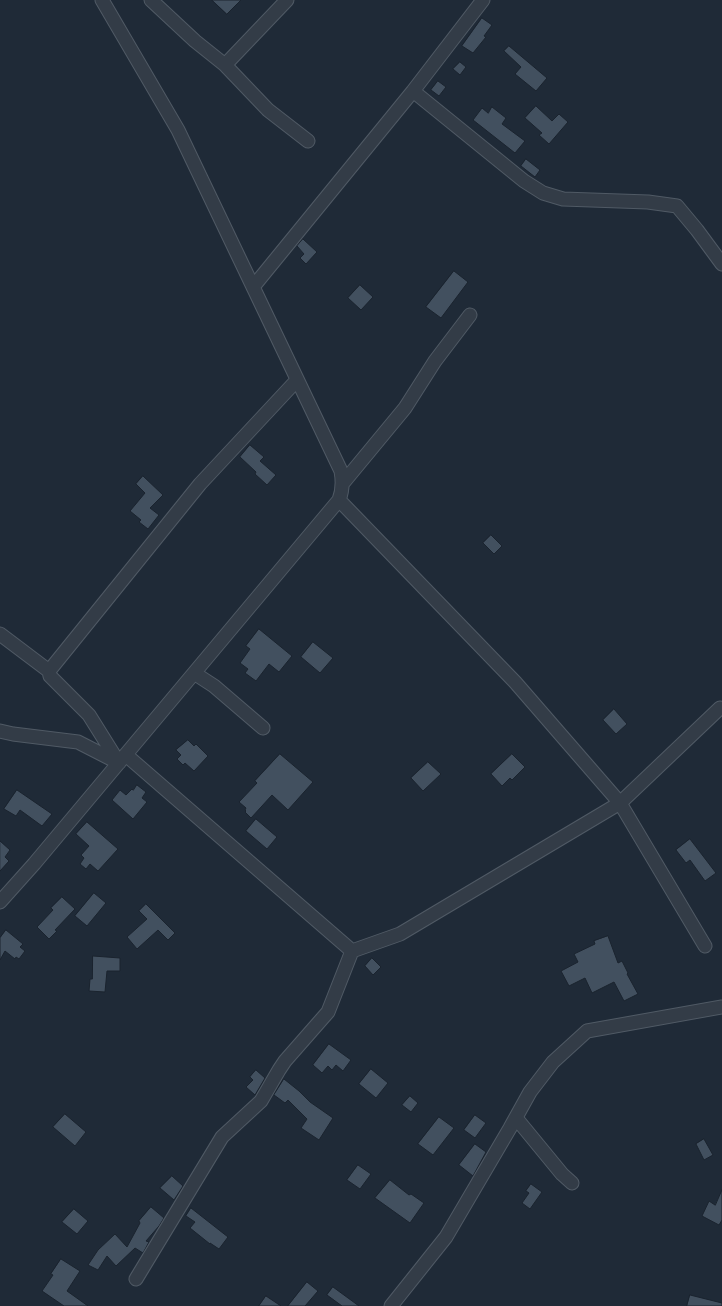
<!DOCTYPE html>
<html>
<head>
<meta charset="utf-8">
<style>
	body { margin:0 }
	canvas { display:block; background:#1f2a37 }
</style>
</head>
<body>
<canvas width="722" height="1306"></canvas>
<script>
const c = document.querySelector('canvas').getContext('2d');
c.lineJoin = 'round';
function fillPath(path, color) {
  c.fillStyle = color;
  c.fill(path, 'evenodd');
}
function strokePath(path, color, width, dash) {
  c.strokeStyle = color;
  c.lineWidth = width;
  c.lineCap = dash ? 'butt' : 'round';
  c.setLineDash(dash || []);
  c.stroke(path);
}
const building = new Path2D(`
	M212 0H241L227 14Z
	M482 18 492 25 484 36 486 37 473 53 462 46Z
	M509 46 547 78 536 91 515 74 521 67 504 51Z
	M460 62 466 67 460 75 453 69Z
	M438 81 446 87 439 96 431 90Z
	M536 106 552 121 559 114 568 122 549 144 539 135 542 133 525 118Z
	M492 107 506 118 502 124 525 141 515 153 473 120 482 108 488 113Z
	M526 159 540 170 535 177 521 166Z
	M303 239 317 252 306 264 300 258 304 254 297 246Z
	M454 271 468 282 441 318 426 307Z
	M360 285 373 297 361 310 348 298Z
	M250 445 264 457 260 461 276 475 267 485 255 474 256 472 240 457Z
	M143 476 163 495 150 508 159 515 148 529 139 522 141 520 130 511 145 493 136 484Z
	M491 535 502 546 494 554 483 543Z
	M259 629 292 656 279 672 269 664 256 681 245 673 248 669 240 663 250 649 246 646Z
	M313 642 333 658 320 673 301 657Z
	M614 709 627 724 616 734 603 720Z
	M188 740 194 746 196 744 208 756 194 771 185 763 183 765 177 759 181 755 176 750Z
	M280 754 313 782 288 810 272 795 251 818 245 812 246 811 245 810 246 808 239 802 257 783 255 781Z
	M512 754 525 767 512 780 510 778 502 786 491 774Z
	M428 762 441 774 423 791 411 778Z
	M137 785 146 792 142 798 147 802 133 819 112 800 120 790 126 795 132 789 133 790Z
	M17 790 52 814 42 826 20 810 16 816 4 809Z
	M256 819 277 837 267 849 246 831Z
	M87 822 118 849 98 871 90 864 86 869 80 864 84 858 81 855 89 846 76 834Z
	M690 839 716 873 705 881 690 860 686 863 676 850Z
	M0 841 10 850 5 857 9 861 0 871Z
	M94 893 106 903 87 926 75 916Z
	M62 897 75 909 55 930 57 931 49 939 37 927 53 910 51 908Z
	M146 904 175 933 168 940 158 930 137 949 127 937 147 919 139 911Z
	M6 930 23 944 20 947 25 951 19 959 16 957 15 959 5 951 0 960V938Z
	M608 936 618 963 622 961 628 973 627 974 638 994 624 1001 614 982 592 993 585 978 569 986 561 971 578 962 574 954 595 944 594 941Z
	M93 956 120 958V971H107L105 992 89 991 90 979H92Z
	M372 958 381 967 373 975 365 966Z
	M329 1044 351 1060 343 1071 336 1065 332 1070 328 1066 322 1073 313 1065Z
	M371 1069 388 1083 376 1098 359 1084Z
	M256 1070 265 1078 255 1095 246 1087 253 1080 250 1077Z
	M284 1079 299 1091 310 1102 333 1118 319 1140 301 1128 307 1119 288 1100 285 1103 274 1095Z
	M410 1096 418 1103 411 1112 402 1105Z
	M65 1114 86 1132 75 1146 53 1127Z
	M475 1115 486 1123 475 1138 464 1130Z
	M439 1117 454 1128 433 1155 418 1144Z
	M704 1139 713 1155 704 1160 696 1144Z
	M475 1144 486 1152 473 1176 459 1165Z
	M358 1165 371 1174 360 1189 347 1180Z
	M172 1176 183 1186 174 1200 160 1188Z
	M390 1180 409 1195 411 1194 424 1203 410 1223 375 1198Z
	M531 1184 542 1192 530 1209 522 1203 529 1193 526 1191Z
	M722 1190V1220L719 1225 702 1216 709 1201 715 1205Z
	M151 1207 164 1218 159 1226 146 1241 149 1242 143 1253 135 1248 116 1266 107 1256 98 1270 88 1265 98 1250 115 1234 127 1247 140 1223 139 1221Z
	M191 1208 228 1237 219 1249 210 1243V1244L190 1228 195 1222 186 1216Z
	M74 1209 88 1221 77 1234 62 1222Z
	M61 1259 80 1271 67 1291 88 1306H64L42 1291 53 1275 51 1274Z
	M307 1282 318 1291 305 1306H288Z
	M333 1287 359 1306H342L327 1295Z
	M690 1295 722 1303V1306H687Z
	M266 1296 281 1306H259Z`);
const minor = new Path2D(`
	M151 0 195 41 225 65 268 110 308 141
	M225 65 287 0
	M413 91 524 181 543 193 563 199 648 202 677 206 697 230 722 264
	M253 287 413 91 483 0
	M343 483 405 408 435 361 470 315
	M339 500 515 682 620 803 705 946
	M0 634 49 671 50 676 89 715 119 763 78 742 13 734 0 731
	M49 671 200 484 297 380
	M194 673 214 686 263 728
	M126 755 352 951 400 934 620 803 720 708
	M0 902 34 864 339 500C343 490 343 482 341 471L178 130 102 0
	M516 1118 562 1174 572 1183
	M136 1279 222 1137 261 1101 279 1070 285 1061 328 1012 352 951
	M391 1306 446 1237 510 1128 530 1092 553 1062 587 1031 722 1007`);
fillPath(building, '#42505f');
strokePath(building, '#1a232e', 1);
strokePath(minor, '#505a65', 15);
strokePath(minor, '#333c47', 13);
</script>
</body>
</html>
